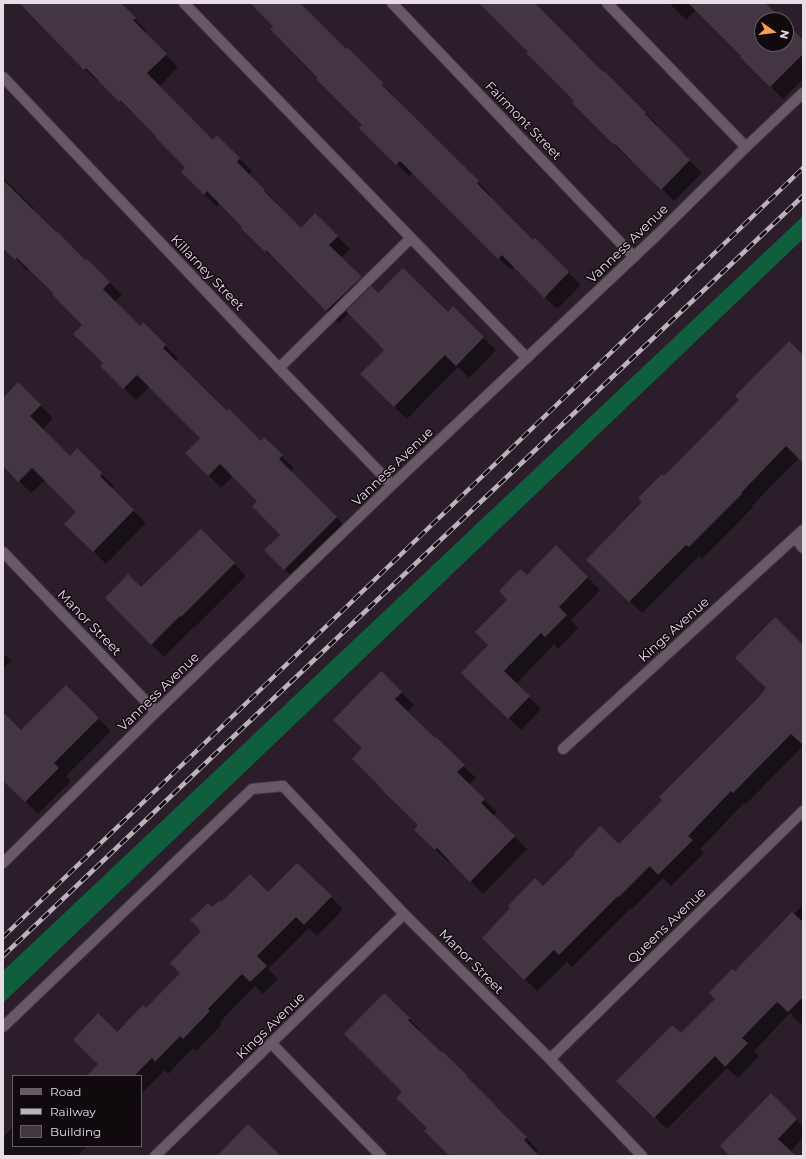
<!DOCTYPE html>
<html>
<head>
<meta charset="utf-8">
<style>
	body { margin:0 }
	#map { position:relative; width:806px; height:1159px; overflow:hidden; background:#2b1e2a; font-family:Montserrat,sans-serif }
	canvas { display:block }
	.frame { position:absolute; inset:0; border:4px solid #e6dde5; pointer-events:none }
	.legend { position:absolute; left:12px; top:1075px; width:130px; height:72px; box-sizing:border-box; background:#100a0f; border:1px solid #665e65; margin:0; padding:5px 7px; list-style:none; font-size:12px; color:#e6dde5 }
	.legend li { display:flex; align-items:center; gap:8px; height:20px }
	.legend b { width:20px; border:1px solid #665e65 }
	.north { position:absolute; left:754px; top:12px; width:40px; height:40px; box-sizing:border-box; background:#100a0f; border:1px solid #665e65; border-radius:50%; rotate:104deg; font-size:11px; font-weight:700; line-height:16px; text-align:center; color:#e6dde5 }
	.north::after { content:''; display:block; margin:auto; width:14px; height:18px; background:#f9a04d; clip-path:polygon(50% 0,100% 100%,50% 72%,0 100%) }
</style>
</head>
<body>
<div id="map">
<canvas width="806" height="1159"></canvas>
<div class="frame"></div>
<ul class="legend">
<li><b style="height:5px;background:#695968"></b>Road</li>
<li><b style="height:5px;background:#bcb2bb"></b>Railway</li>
<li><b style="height:11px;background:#433542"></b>Building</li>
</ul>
<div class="north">N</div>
</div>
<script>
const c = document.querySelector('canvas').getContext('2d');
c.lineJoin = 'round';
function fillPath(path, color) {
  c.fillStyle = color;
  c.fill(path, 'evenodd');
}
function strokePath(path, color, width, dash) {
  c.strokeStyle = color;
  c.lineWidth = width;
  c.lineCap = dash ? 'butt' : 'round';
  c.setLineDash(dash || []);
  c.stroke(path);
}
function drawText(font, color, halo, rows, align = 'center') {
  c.font = font + ' Montserrat,sans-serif';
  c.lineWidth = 3;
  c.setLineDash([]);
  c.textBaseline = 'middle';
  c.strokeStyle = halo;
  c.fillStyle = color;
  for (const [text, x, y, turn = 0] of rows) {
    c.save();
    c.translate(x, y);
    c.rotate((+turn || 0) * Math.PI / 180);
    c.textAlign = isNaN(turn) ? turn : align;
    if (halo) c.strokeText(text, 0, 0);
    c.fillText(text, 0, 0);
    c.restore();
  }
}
const forest = new Path2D(`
	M803 216V239L3 1003V971Z`);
const shadow = new Path2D(`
	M19 3H119L147 31 145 33 178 67 159 87 213 141 217 137 252 171 249 175 277 203 276 204 301 229 315 214 350 249 341 258 378 295 448 313 453 308 496 350 469 378 458 367 407 419 361 374 385 350 349 313 339 323 279 262 278 263 242 228 244 227 220 203 217 207 182 172 187 167 133 112 132 113 99 80 97 81Z
	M251 3H299L346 50 348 49 395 97 394 98 490 194 488 196 533 241 535 239 581 285 557 309 514 267 511 270 413 173 409 176 360 128 363 125 319 78 274 26Z
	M480 3H535L557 25 556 26 603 73 604 72 658 126 656 127 702 173 674 201 628 155 627 157 573 103 576 101Z
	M669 3H761L778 20H762V44H786V25L803 42V79L783 99 741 57 742 56 696 10 686 20Z
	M3 178 34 208 32 210 85 262 87 260 122 295 114 302 140 327 143 324 178 358 175 361 227 412 261 443 264 439 294 468 291 472 349 530 297 582 266 550 281 535 258 501 233 476 221 488 187 453 201 438 150 386 136 400 102 366 104 363 84 325 30 269 28 271 3 246Z
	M803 356V462L799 458 752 506 753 507 702 559 699 556 642 613 588 560 644 502 664 478Z
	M18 384 53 418 42 430 70 457 77 450 114 486 111 489 146 523 106 564 66 524 77 512 45 480 31 493 3 465V394L5 397Z
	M201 530 246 576 194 628 193 627 164 657 106 598 141 588Z
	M556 546 600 590 571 620 578 628 558 649 554 644 516 684 541 709 521 730 463 673 490 645 508 600 527 577Z
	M803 647V746L746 804 744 803 700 849 704 853 671 886 663 878 632 909 631 908 572 967 567 962 537 991 483 938 543 888 619 846 758 699Z
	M3 653 11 661 3 668Z
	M381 672 414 705 407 712 476 778 469 785 497 812 493 816 527 849 483 894 450 860 448 862 415 830 419 825 363 748Z
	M66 686 111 731 66 776 71 781 38 814 3 779V728L21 731Z
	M297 864 343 909 317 936 309 928 268 969 278 979 263 994 255 986 220 1022 222 1024 196 1051 193 1048 168 1074 165 1070 141 1094V1076H88L99 1064 117 1033 146 1009 181 973 203 931 212 909 221 903 269 894Z
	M803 905V1021L800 1024 790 1013 754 1051 759 1056 738 1078 727 1068 667 1129 617 1081 681 1035 716 999 735 973Z
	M409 1018 421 1031 420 1033 441 1054 442 1052 538 1150 535 1153 538 1156H451L428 1128 403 1092 345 1034Z
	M771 1095 803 1126V1138L790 1152 794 1156H732Z
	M13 1127V1146H87L77 1156H72L71 1154 69 1156H3V1137Z`);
const building = new Path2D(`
	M19 3H121L136 18 133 20 167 54 147 73 213 140 217 135 240 158 237 162 265 190 264 191 301 228 315 213 338 236 329 245 362 277 326 311 266 250 265 252 241 228 242 227 207 191 204 195 181 172 185 167 155 137 156 136 120 100 119 102 86 68 84 70Z
	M250 3H300L346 49 348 48 384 84 382 85 479 181 477 183 505 212 533 240 535 238 569 272 544 298 502 255 498 259 400 161 396 165 359 128 362 125 316 79 318 78 270 29 273 26Z
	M479 3H535L603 72 604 71 646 113 645 114 690 160 661 190 615 144 614 145 572 103 574 101 526 53 528 52Z
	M688 3H765L783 20H762V44H786V23L803 40V54L770 87 740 57 741 56Z
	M3 180 56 232 57 231 85 260 87 259 110 282 103 289 140 326 143 322 166 345 163 348 227 411 229 409 261 441 264 437 283 455 279 459 337 517 284 570 264 550 280 535 252 506 257 501 220 464 208 476 185 453 200 438 137 375 123 389 100 366 103 363 73 334 82 325 52 294 53 293 17 258 15 260 3 248Z
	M403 268 448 312 453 306 484 337 456 366 445 355 394 407 360 374 384 350 346 311 371 286 378 293Z
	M789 341 803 355V463L786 446 741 493 742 494 689 547 686 545 629 602 586 560 642 502 638 498 662 474 664 476 739 400 735 396Z
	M18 382 41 405 30 416 70 456 77 448 102 473 100 476 134 510 93 552 64 524 76 512 32 468 18 482 3 466V398Z
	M201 529 235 563 181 617 180 616 151 645 105 598 128 574 141 587Z
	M556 545 588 577 559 607 567 615 545 637 541 633 504 671 530 696 508 719 461 673 488 645 475 632 507 600 499 591 520 569 527 575Z
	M775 617 803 645V745L791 734 733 793 731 791 688 836 693 840 658 875 650 866 619 897 618 896 559 955 554 950 524 980 482 938 510 908 508 906 535 878 543 886 575 854 574 853 600 826 619 844 662 800 659 797 758 698 766 688 735 658Z
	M381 671 402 692 395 699 435 738 436 737 465 765 457 772 485 799 481 803 515 836 470 882 437 848 435 850 414 830 418 825 383 791H384L352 759 362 748 333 720Z
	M66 685 99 718 54 763 59 768 25 802 3 781V712L21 730Z
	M297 863 332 896 304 925 296 917 257 956 267 966 250 982 242 974 208 1009 210 1011 183 1039 180 1036 155 1062 152 1058 134 1076H87L98 1064 73 1040 98 1013 117 1032 143 1005 146 1008 180 973 170 963 201 931 190 920 208 903 212 907 220 900 221 902 250 874 268 892Z
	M792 912 803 922V997L788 1012 777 1002 742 1038 748 1043 725 1067 715 1056 654 1118 616 1081 672 1025 681 1033 715 999 709 993 732 969 735 971Z
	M384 993 410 1018 408 1020 441 1052 442 1051 468 1076 467 1077 497 1107V1108L527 1137 524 1140 539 1156H450L424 1131 427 1128 396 1098 402 1092 344 1034Z
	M771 1093 797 1119 778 1139 796 1156H730L720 1146Z
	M248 1124 281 1156H217Z`);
const lane = new Path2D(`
	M184 3 527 358
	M607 3 746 147
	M279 368 411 238
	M3 1027 252 789 283 786
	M271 1043 381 1156`);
const street = new Path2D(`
	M392 3 634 257
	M3 77 279 368 392 485
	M795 538 803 548
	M3 552 156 712
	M563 749 803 530
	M283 786 404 914 550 1059 642 1156
	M3 863 156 712 392 485 656 236 746 147 803 93
	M550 1059 803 811
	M155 1156 404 914`);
const rail = new Path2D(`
	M3 937 803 168
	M3 956 274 698 803 196`);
const streetNames = [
	["Fairmont Street",523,121,46],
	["Vanness Avenue",628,244,-44],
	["Killarney Street",207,273,46],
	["Vanness Avenue",393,467,-44],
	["Manor Street",89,623,46],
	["Kings Avenue",674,630,-42],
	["Vanness Avenue",159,692,-44],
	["Queens Avenue",667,926,-44],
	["Manor Street",471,962,45],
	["Kings Avenue",271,1026,-44]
];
fillPath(forest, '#0f5e3e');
fillPath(shadow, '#0007');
fillPath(building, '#433542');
strokePath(lane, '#463b45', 12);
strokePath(street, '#463b45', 12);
strokePath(lane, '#695968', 10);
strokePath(street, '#695968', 10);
strokePath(rail, '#bcb2bb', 4.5);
strokePath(rail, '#100a0f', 3, [9]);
drawText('13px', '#e6dde5', '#100a0f', streetNames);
</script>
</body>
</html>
